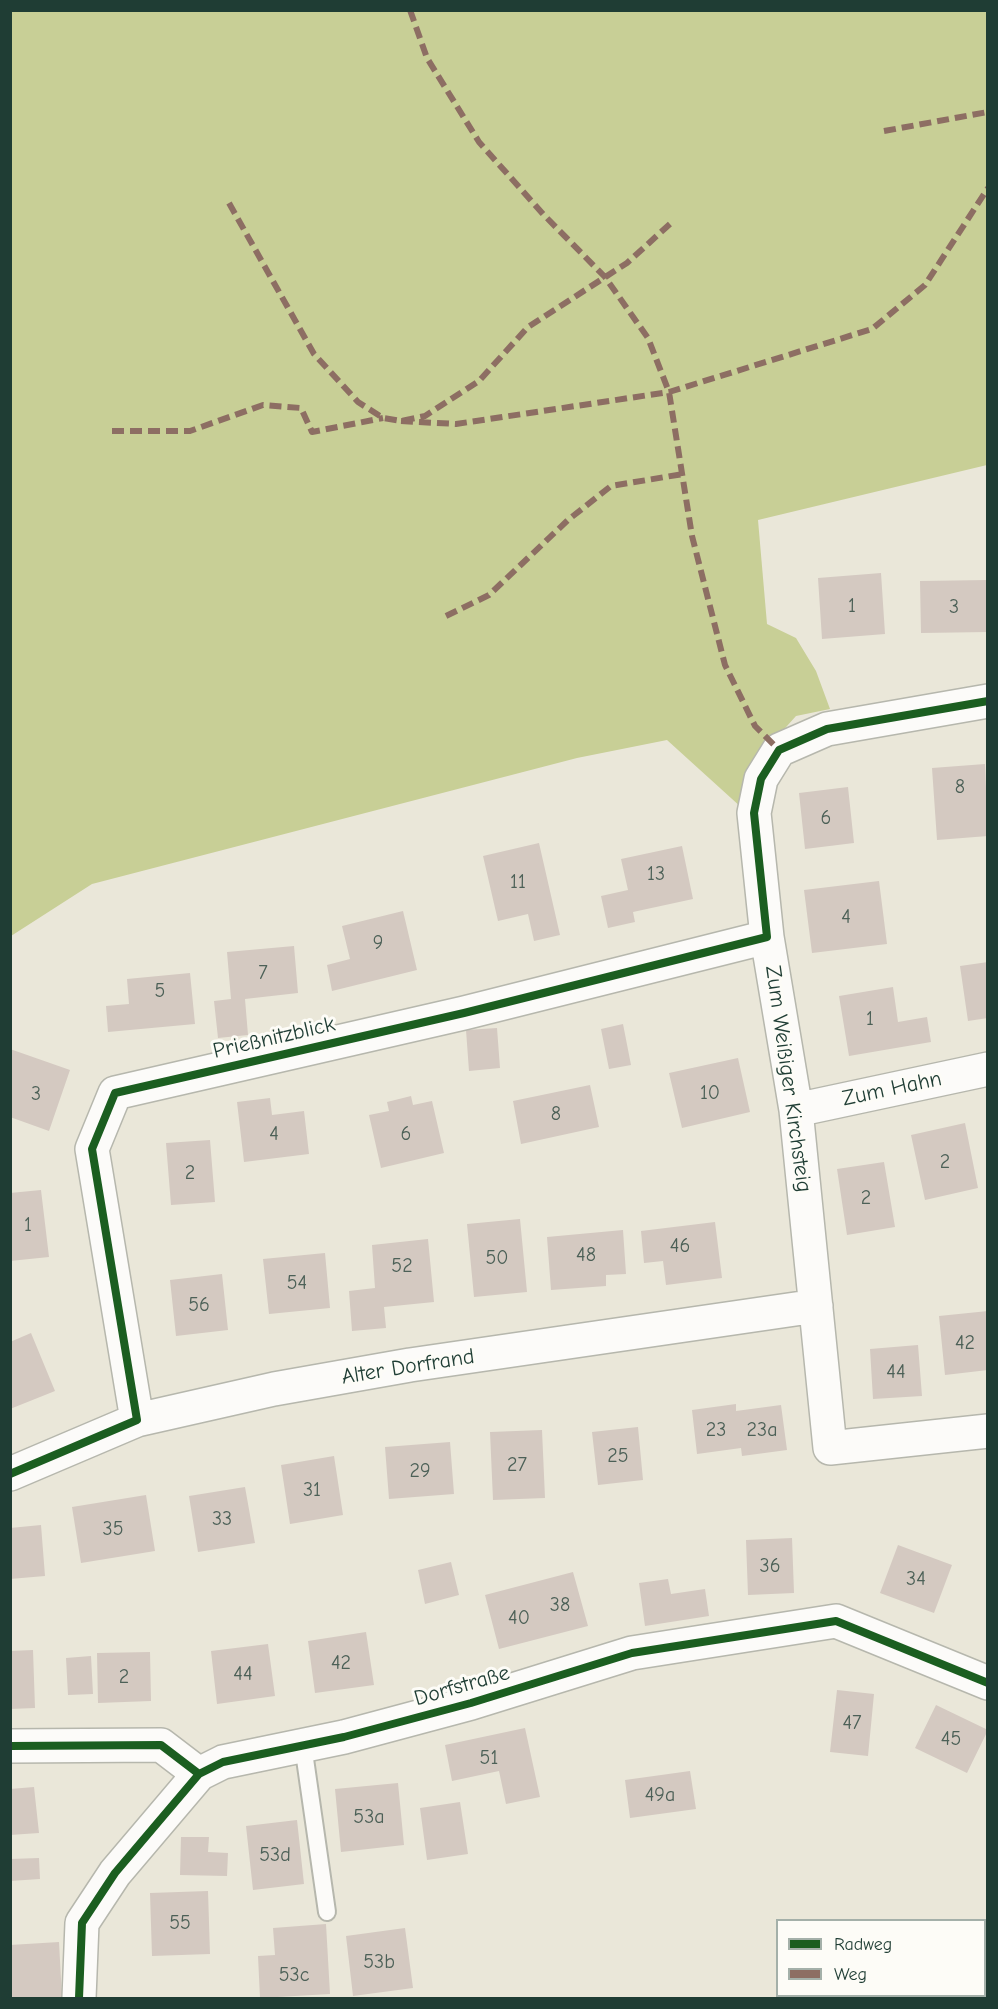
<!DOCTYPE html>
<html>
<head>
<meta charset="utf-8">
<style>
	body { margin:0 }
	#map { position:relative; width:998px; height:2009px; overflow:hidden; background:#eae7d9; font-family:"Comic Neue",sans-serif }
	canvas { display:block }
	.frame { position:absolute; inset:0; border:12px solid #1f3d34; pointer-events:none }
	.legend { position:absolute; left:776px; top:1919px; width:210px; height:78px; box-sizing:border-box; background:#fdfcf7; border:2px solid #a4b0a9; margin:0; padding:8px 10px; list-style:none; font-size:18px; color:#1f3d34 }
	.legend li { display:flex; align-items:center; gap:12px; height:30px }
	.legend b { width:30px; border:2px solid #a4b0a9 }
</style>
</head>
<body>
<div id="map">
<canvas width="998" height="2009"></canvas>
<div class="frame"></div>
<ul class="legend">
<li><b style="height:8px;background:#1b5e20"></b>Radweg</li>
<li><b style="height:8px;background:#8d6e63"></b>Weg</li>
</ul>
</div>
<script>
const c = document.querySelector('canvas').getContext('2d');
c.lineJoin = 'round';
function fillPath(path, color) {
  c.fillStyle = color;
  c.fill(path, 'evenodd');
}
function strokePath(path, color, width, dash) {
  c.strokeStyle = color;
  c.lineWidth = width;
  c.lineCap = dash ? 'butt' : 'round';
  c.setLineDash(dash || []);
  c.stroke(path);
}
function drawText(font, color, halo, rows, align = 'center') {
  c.font = font + ' "Comic Neue",sans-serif';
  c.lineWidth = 6;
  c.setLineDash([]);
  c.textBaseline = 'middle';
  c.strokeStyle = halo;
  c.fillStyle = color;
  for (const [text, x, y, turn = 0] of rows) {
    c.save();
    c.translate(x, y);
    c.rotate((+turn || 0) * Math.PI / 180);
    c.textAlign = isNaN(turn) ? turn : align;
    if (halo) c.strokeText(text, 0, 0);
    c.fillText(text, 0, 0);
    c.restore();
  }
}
const green = new Path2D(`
	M11 11H987V465L758 520 767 624 796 638 816 671 830 709 796 716 760 756 742 808 667 740 577 758 92 884 11 936Z`);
const building = new Path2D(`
	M881 573 885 634 822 639 818 578Z
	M988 580V632L921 633 920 581Z
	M985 764 988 836 937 840 932 768Z
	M848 787 854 843 805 849 799 793Z
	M539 843 560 935 534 941 528 914 498 921 483 856Z
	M682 846 693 899 633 912 635 922 608 928 601 896 628 890 621 859Z
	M879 881 887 944 812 953 804 890Z
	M403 911 417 970 332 991 327 965 350 959 342 926Z
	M294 946 298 993 245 999 248 1035 218 1038 214 1001 231 999 227 952Z
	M988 962V1018L968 1021 960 966Z
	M190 973 195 1024 108 1032 106 1006 129 1004 127 979Z
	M893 987 898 1022 927 1017 931 1042 849 1056 839 996Z
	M623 1024 631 1065 609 1069 601 1029Z
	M497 1028 500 1068 469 1071 466 1030Z
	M10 1049 70 1070 49 1131 10 1117Z
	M738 1058 750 1112 682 1128 669 1073Z
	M590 1085 599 1127 521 1144 513 1101Z
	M411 1096 413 1105 432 1101 444 1153 381 1168 369 1115 389 1111 387 1102Z
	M270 1098 272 1115 304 1111 309 1154 244 1162 237 1102Z
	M965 1123 978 1188 925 1200 911 1135Z
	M210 1140 215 1202 171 1205 166 1143Z
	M884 1162 895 1227 847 1235 837 1169Z
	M41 1190 49 1257 10 1261V1193Z
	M520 1219 527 1292 474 1297 467 1224Z
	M715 1222 722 1278 666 1285 663 1261 644 1263 641 1231Z
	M623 1230 626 1274 606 1275V1286L551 1290 547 1237Z
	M428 1239 434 1302 384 1307 386 1328 352 1331 349 1291 375 1288 372 1245Z
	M325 1253 330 1308 269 1314 263 1259Z
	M222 1274 228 1330 176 1336 170 1280Z
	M988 1311V1370L945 1375 939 1316Z
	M31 1333 55 1391 10 1409V1342Z
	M918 1345 922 1396 873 1399 870 1349Z
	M736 1404V1411L781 1405 787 1450 742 1456 741 1448 697 1454 692 1410Z
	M638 1427 643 1480 598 1485 592 1432Z
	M542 1430 545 1498 493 1500 490 1432Z
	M450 1442 454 1494 389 1499 385 1447Z
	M334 1456 343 1515 290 1524 281 1465Z
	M245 1487 255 1543 198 1552 189 1496Z
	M146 1495 155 1551 81 1563 72 1507Z
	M41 1525 45 1576 10 1579V1528Z
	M792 1538 794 1593 748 1595 746 1540Z
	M898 1545 952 1565 934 1613 880 1593Z
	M451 1562 459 1595 425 1604 418 1570Z
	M573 1572 588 1626 499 1649 485 1595Z
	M668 1579 671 1594 705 1589 709 1616 645 1626 639 1583Z
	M366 1632 374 1685 315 1693 308 1641Z
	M268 1644 275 1696 217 1704 211 1651Z
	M33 1650 35 1708 10 1709V1651Z
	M150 1652 151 1701 98 1703 97 1653Z
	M91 1656 93 1694 68 1695 66 1658Z
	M837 1690 874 1694 868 1756 830 1752Z
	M936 1705 988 1730 967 1773 915 1748Z
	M525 1728 540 1797 506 1804 499 1771 452 1781 445 1745Z
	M690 1771 696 1809 630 1818 625 1780Z
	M398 1783 404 1845 341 1852 335 1789Z
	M34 1787 39 1833 10 1835V1789Z
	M460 1802 468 1854 427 1860 420 1808Z
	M297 1820 304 1884 253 1890 246 1826Z
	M181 1837H209L208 1852 228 1853 227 1876 180 1875Z
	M39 1858 40 1879 10 1881V1859Z
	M208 1891 210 1954 152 1956 150 1893Z
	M326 1924 330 1994 260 1998 258 1956 275 1955 273 1928Z
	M405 1928 413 1988 353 1996 346 1936Z
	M59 1942 62 1998H12L10 1945Z`);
const lane = new Path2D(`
	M303 1745 327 1912`);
const street = new Path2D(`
	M988 701 827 729 779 750 761 779 754 813 767 937 796 1110 830 1448 988 1431
	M796 1110 988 1069
	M137 1420 92 1149 115 1093 464 1013 767 937
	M10 1474 137 1420 274 1389 410 1365 816 1306
	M10 1746 161 1745 199 1774
	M79 1998 82 1923 115 1873 199 1774 223 1762 344 1737 471 1703 632 1653 836 1621 988 1683`);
const quiet = new Path2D(`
	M410 10 427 58 479 142 543 214 605 277 648 338 669 392 692 536 725 665 755 726 779 750
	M884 131 988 112
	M229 203 314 354 358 402 383 418 401 421 425 416 479 381 528 327 627 263 671 223
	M401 421 456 424 669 392 872 329 925 285 988 188
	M112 431H190L263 405 301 408 312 432 383 418
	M446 616 489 595 568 520 611 486 683 474`);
const cycleway = new Path2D(`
	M10 1474 137 1420 92 1149 115 1093 464 1013 767 937 754 813 761 779 779 750 827 729 988 701
	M10 1746 161 1745 199 1774
	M79 1998 82 1923 115 1873 199 1774 223 1762 344 1737 471 1703 632 1653 836 1621 988 1683`);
const numberNames = [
	["1",852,606],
	["3",954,607],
	["8",960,787],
	["6",826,818],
	["13",656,874],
	["11",518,882],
	["4",846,917],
	["9",378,943],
	["7",263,973],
	["5",160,991],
	["1",870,1019],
	["10",710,1093],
	["3",36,1094],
	["8",556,1114],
	["4",274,1134],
	["6",406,1134],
	["2",945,1162],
	["2",190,1173],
	["2",866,1198],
	["1",28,1225],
	["46",680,1246],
	["48",586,1255],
	["50",497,1258],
	["52",402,1266],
	["54",297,1283],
	["56",199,1305],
	["42",965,1343],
	["44",896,1372],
	["23",716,1430],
	["23a",762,1430],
	["25",618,1456],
	["27",517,1465],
	["29",420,1471],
	["31",312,1490],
	["33",222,1519],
	["35",113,1529],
	["36",770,1566],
	["34",916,1579],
	["38",560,1605],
	["40",519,1618],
	["42",341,1663],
	["44",243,1674],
	["2",124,1677],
	["47",852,1723],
	["45",951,1739],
	["51",489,1758],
	["49a",660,1795],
	["53a",369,1817],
	["53d",275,1855],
	["55",180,1923],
	["53b",379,1962],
	["53c",294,1975]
];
const streetNames = [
	["Prießnitzblick",274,1038,-13],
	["Zum Weißiger Kirchsteig",788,1079,82],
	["Zum Hahn",892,1089,-12],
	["Alter Dorfrand",408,1367,-9],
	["Dorfstraße",462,1686,-16]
];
fillPath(green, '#c8cf96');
fillPath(building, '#d4c9c1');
strokePath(lane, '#b6b7ad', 20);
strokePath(street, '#b6b7ad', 36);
strokePath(lane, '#fcfbf9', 16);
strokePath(street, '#fcfbf9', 33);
strokePath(quiet, '#8d6e63', 6, [12, 6]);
strokePath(cycleway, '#1b5e20', 8);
drawText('20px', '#4c6057', null, numberNames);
drawText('22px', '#1f3d34', '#fdfcf7', streetNames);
</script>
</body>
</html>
